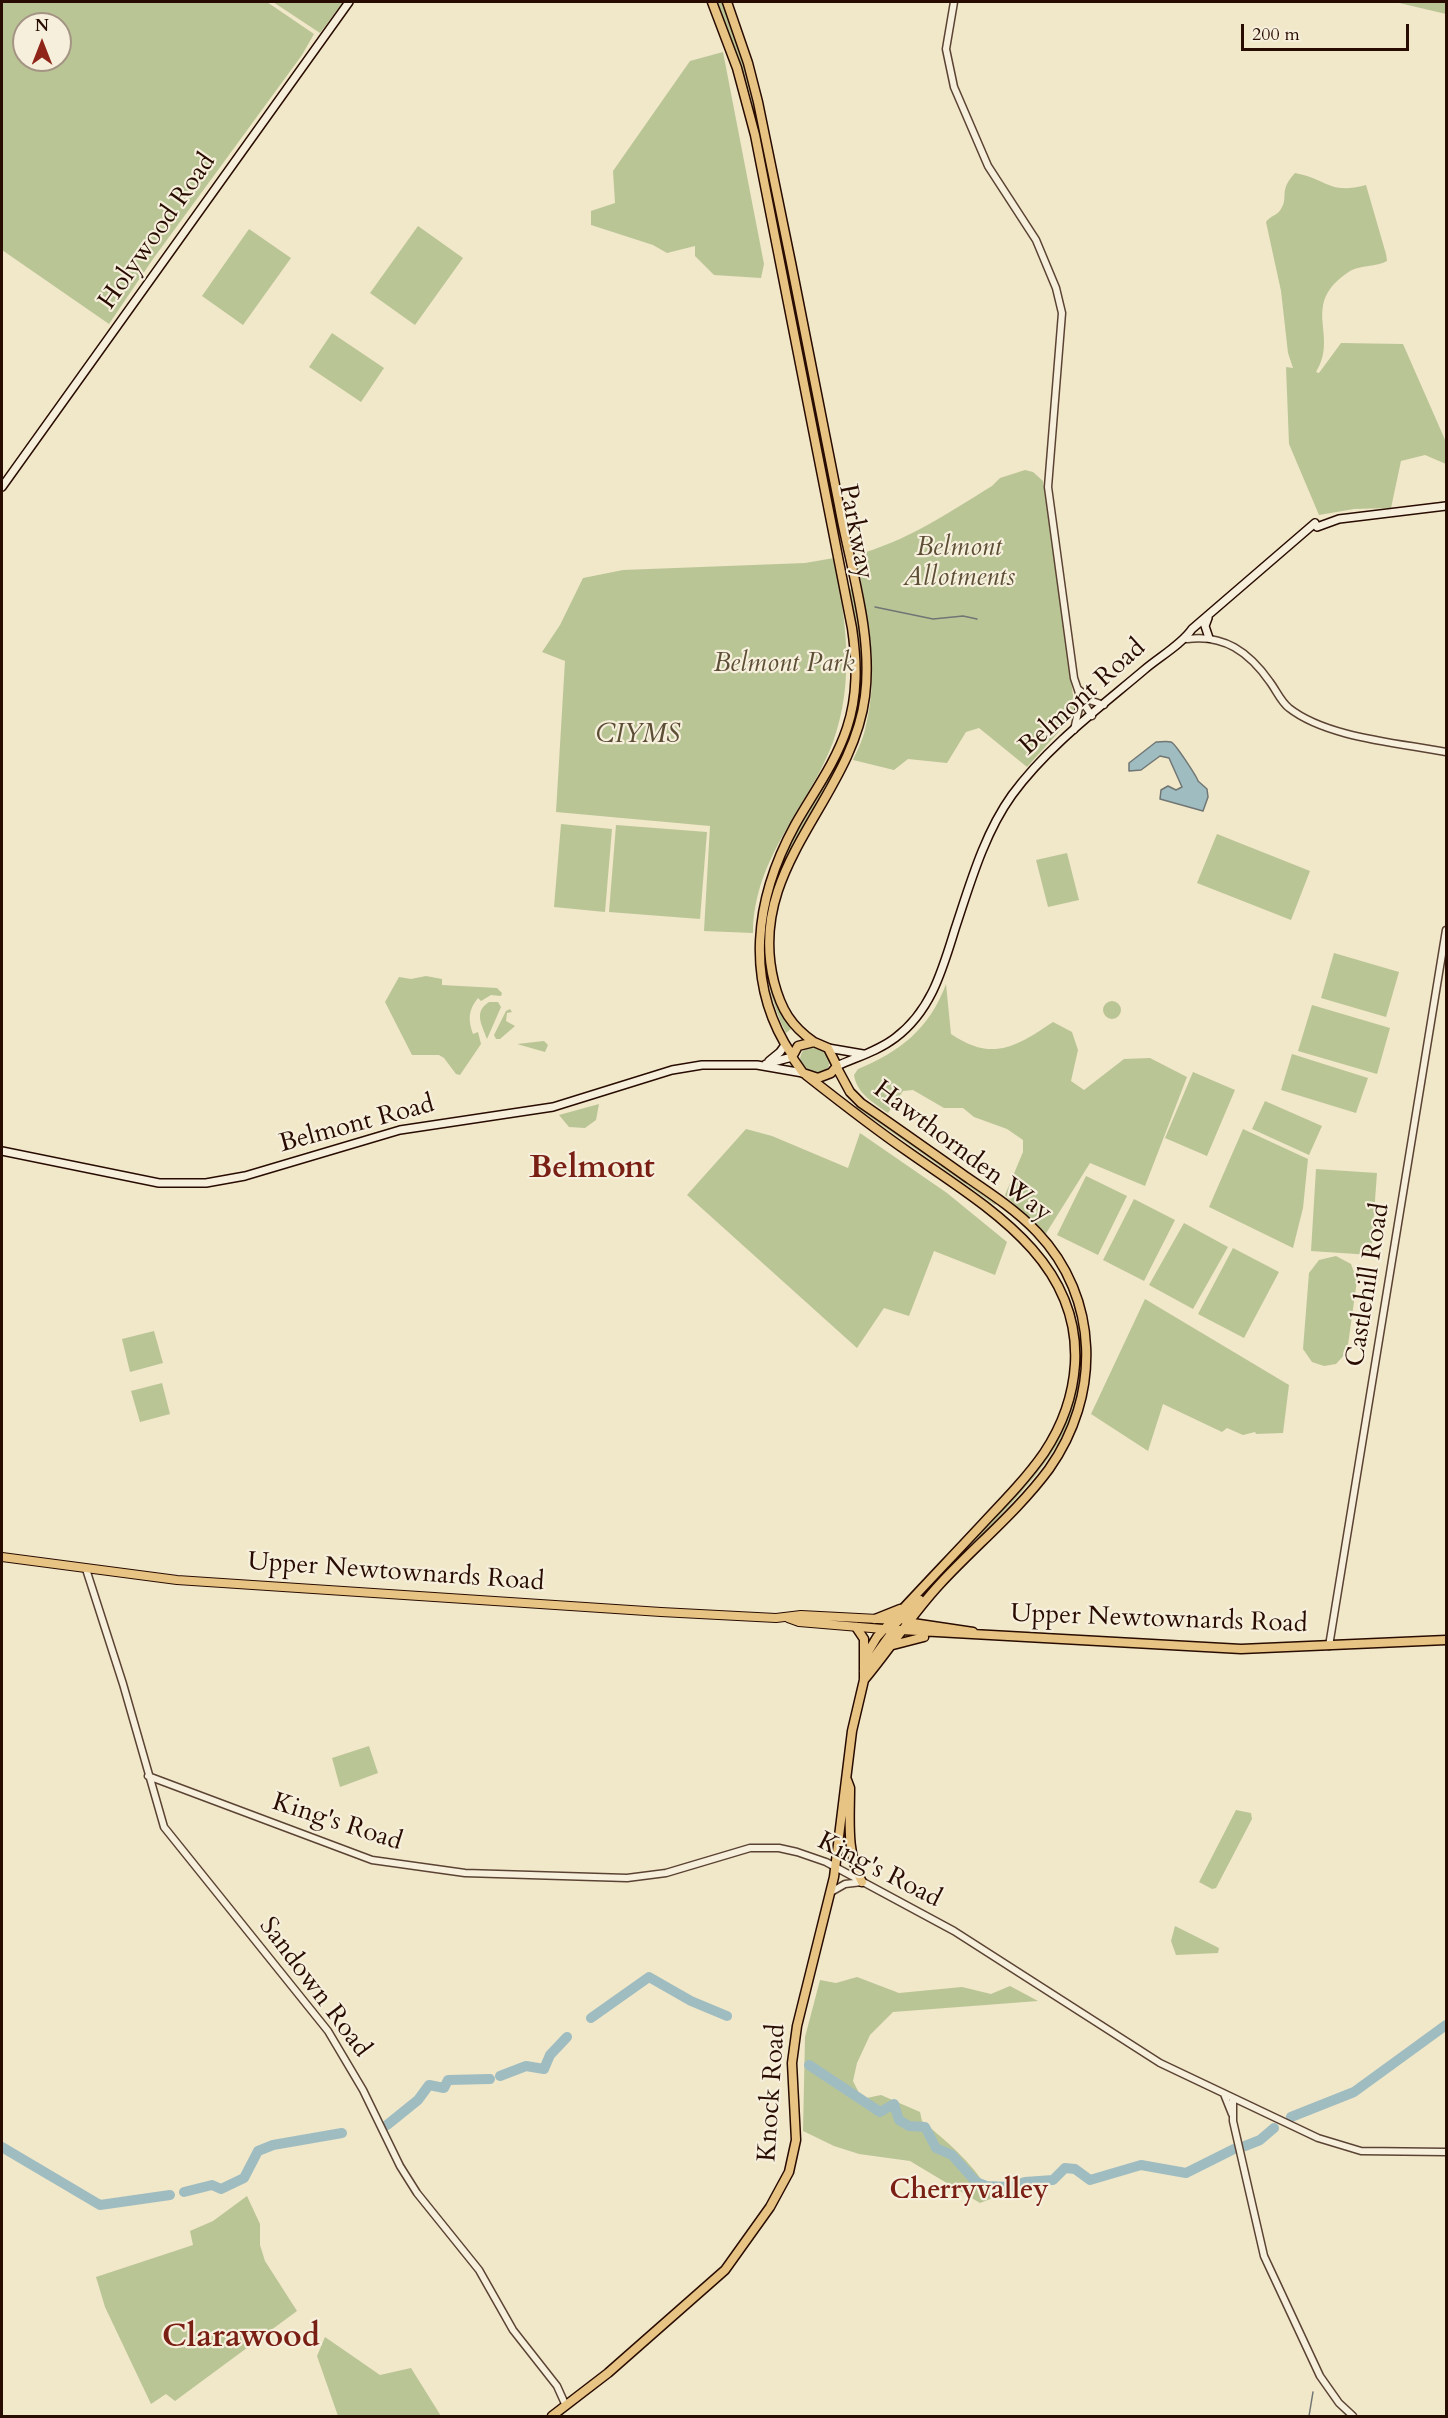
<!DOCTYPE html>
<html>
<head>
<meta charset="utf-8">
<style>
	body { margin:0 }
	#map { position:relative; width:1448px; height:2418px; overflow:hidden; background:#f1e7c9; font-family:Cardo,serif }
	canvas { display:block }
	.frame { position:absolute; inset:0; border:3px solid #290c01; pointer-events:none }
	.north { position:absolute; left:12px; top:12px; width:60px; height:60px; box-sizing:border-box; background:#f6efdc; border:2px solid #a49484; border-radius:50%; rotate:0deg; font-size:16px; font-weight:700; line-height:24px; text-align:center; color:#290c01 }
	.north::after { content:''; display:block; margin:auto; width:21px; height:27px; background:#8f2418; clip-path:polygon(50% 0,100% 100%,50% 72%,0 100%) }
	.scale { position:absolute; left:1241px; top:24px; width:168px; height:27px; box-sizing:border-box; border:3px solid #290c01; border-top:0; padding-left:8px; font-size:18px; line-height:21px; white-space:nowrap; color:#290c01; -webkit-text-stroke:4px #f6efdc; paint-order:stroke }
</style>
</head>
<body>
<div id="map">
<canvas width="1448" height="2418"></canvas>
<div class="frame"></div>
<div class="north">N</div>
<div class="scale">200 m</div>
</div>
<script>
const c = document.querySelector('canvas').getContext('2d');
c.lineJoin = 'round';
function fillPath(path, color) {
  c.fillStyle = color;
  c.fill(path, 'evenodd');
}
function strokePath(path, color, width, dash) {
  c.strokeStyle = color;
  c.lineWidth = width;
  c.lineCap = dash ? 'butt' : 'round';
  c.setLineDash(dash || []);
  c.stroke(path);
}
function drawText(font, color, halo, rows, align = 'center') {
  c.font = font + ' Cardo,serif';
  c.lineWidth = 4.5;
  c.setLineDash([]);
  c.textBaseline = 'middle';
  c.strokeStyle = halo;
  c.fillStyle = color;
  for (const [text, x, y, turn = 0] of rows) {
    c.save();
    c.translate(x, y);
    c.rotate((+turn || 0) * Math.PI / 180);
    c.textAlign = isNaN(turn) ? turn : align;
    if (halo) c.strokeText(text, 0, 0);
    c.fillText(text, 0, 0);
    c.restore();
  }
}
const green = new Path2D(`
	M2 2H267L314 34 302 55 153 259 109 324 2 250ZM24 24H60V60H24Z
	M273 2H343L320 33Z
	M716 2H723L754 93 837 526 750 94Z
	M1395 2H1446V14Z
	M723 52 764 264 761 278 714 275 695 256V246L667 253 653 245 591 225V211L615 203 613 171 690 61Z
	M1295 173C1327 179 1329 195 1366 185L1386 254 1387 261C1376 267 1361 265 1350 271 1298 305 1340 334 1316 372L1319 373 1341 343 1403 344 1446 442V464L1425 455 1401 461 1391 508 1354 509 1319 515 1289 444 1286 367 1293 368 1288 353 1281 291 1266 222C1270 216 1278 215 1281 209 1289 197 1278 191 1295 173Z
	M418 226 463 258 415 325 370 293Z
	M249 229 291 258 243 325 202 296Z
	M332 333 384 368 361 402 309 367Z
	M1025 470 1033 472 1043 481 1075 709 1072 717 1027 767 979 728 966 732 947 763 908 759 894 770 853 760C858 749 864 737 866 725 880 669 867 611 855 555 906 542 948 513 992 486L1000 478Z
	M834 558C846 620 855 681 833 742 808 809 754 856 753 933L704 931 710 826 556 812 565 661 542 652 560 625 583 578 623 570 805 563Z
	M849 587 851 589 852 587 861 631 864 674 857 725 832 780 789 853 773 896V991L781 1013 791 1029 786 1033C756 973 758 902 790 844 813 801 844 762 856 714 867 672 857 629 849 587Z
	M561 824 612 829 605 912 554 907Z
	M616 825 707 832 700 919 609 912Z
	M1217 834 1310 871 1291 920 1197 883Z
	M1067 853 1079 900 1048 907 1036 860Z
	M1334 953 1399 972 1386 1017 1321 998Z
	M426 976 442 979V985L497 988 502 993 501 996 491 995 481 1001 478 998C468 1010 468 1020 473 1034L478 1032 481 1044 460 1075 456 1074 444 1058 439 1055H412L385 1002 399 977 411 979Z
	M946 984 951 1034C992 1062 1016 1047 1053 1022L1072 1032 1078 1050 1071 1081 1084 1090 1124 1059 1150 1058 1187 1077 1145 1186 1090 1163 1045 1235 1005 1195 1023 1152V1140L1007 1129 974 1117 963 1108H944L913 1090 903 1091 888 1113C874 1103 857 1094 854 1075L858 1069C900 1052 930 1028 946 984Z
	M1103 1010a9 9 0 1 1 18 0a9 9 0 1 1-18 0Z
	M489 1002H498L501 1007 487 1039C482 1025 473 1012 489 1002Z
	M1312 1005 1390 1028 1377 1074 1298 1051Z
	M510 1009 512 1012 507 1013 506 1021 515 1026 500 1039H496L494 1035 506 1011Z
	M544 1041 548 1045 545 1052 517 1044Z
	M800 1060a15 15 0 1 1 30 0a15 15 0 1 1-30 0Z
	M1292 1054 1368 1078 1356 1113 1281 1090Z
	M1193 1072 1235 1090 1207 1156 1165 1138Z
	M1265 1101 1322 1126 1309 1155 1252 1129Z
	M856 1103 997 1203 995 1205 856 1107Z
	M599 1104 596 1120 585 1128 569 1127 559 1115Z
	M746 1129 772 1136 848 1168 860 1133 947 1193 1007 1242 995 1275 934 1251 909 1316 884 1308 857 1348 687 1195Z
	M1243 1129 1308 1159 1303 1208 1293 1248 1209 1207Z
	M1316 1169 1377 1173 1371 1255 1311 1251Z
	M1086 1176 1127 1196 1098 1255 1057 1235Z
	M1134 1199 1175 1220 1144 1281 1103 1260Z
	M1184 1223 1228 1247 1193 1309 1149 1285Z
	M1233 1248 1279 1272 1244 1338 1198 1314Z
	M1336 1256 1351 1264 1357 1280 1347 1352 1336 1364 1324 1366 1312 1362 1303 1349 1309 1273 1319 1260Z
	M1063 1277 1066 1280C1105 1388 1070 1442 996 1520 984 1532 961 1561 947 1566 1029 1485 1119 1402 1063 1277Z
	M1145 1299 1289 1385 1283 1433 1256 1434 1255 1432 1243 1435 1227 1428 1222 1432 1163 1404 1148 1451 1091 1414Z
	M154 1331 163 1363 130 1372 122 1339Z
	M162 1383 170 1414 140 1422 131 1391Z
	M369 1746 378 1773 340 1787 332 1758Z
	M1236 1810 1251 1813 1252 1819 1216 1888 1212 1889 1199 1882Z
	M1175 1926 1219 1948 1218 1953 1176 1955 1171 1941Z
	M857 1977 899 1993 962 1987 991 1994 1010 1986 1038 2001 893 2012 870 2035 857 2063 853 2081 862 2099 881 2095 920 2112 922 2121C950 2144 976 2166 993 2198L980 2203 910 2161 859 2154 834 2146 803 2131 805 2037 820 1980 836 1983Z
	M247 2196 260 2224V2245L265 2261 297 2311 175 2401 166 2394 151 2404 105 2307 96 2277 193 2245 190 2231 213 2221Z
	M325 2337 380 2375 411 2368 441 2416H338L317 2356Z`);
const water = new Path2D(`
	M1156 742C1160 742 1167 741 1171 742 1175 743 1197 777 1198 781L1207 789 1208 797 1203 811 1160 799 1161 790 1168 786 1176 790 1182 787 1169 758 1160 756 1141 770 1129 771V763Z`);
const stream = new Path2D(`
	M875 607 933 619 963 616 977 619
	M1309 2416 1313 2392`);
const river = new Path2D(`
	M591 2018 649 1977 691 2001 727 2016
	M809 2065 880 2112 894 2104 899 2120 909 2126 925 2127 936 2148 952 2155 976 2182 986 2186 1009 2187 1025 2182 1053 2180 1065 2168 1075 2169 1090 2180 1141 2165 1186 2173 1234 2149
	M500 2076 526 2066 544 2069 550 2055 567 2037
	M1291 2117 1354 2092 1446 2025
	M387 2125 418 2100 429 2085 444 2088 448 2080 490 2079
	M1245 2146 1260 2140 1274 2128
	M2 2147 100 2205 170 2195
	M184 2192 212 2185 221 2189 244 2178 258 2151 273 2145 342 2133`);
const tertiary = new Path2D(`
	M954 2 946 49 954 87 988 166 1036 240 1056 288 1062 313 1048 487 1074 678 1081 699 1092 716
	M1187 639C1224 634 1249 652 1270 682 1276 690 1281 702 1289 708 1327 738 1400 743 1446 752
	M1078 689 1092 701 1104 705
	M1074 730 1081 699
	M86 1569 123 1684 164 1827 328 2031 363 2090 400 2166 417 2193 479 2270 513 2330 557 2386 566 2406
	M1329 1646 1446 930
	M148 1776 372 1860 465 1873 627 1878 666 1873 750 1848H779L797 1852 826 1862 954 1931 1160 2063 1318 2138 1361 2151 1446 2152
	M831 1892 845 1884 862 1882
	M1224 2094 1232 2114
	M1233 2098V2121L1264 2256 1320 2376 1339 2403 1353 2416`);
const secondary = new Path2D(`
	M2 487 349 2
	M1208 618 1205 626 1209 638
	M828 1048 863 1054
	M769 1061 780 1052 785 1045
	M766 1064 792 1057
	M837 1066C857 1057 878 1051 895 1038 931 1011 942 971 955 929 970 884 984 834 1012 795 1048 746 1098 709 1144 670 1159 657 1181 645 1192 629L1315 523 1317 527 1339 519 1446 506
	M2 1151 159 1183H206L245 1176 400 1130 553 1107 672 1070 702 1065H757L803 1073`);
const primary = new Path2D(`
	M2 1557 177 1580 661 1612 776 1618 801 1615 897 1620
	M788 1618 799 1622 883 1629`);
const trunk = new Path2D(`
	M712 2 737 68 755 135 852 628C857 662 858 695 847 728 835 764 813 793 795 825 755 898 743 982 792 1055
	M727 2 748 63 758 102C786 236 813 371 839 505 850 567 873 633 865 696 852 800 745 867 774 982 781 1009 791 1026 814 1042
	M814 1042 828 1048 837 1066 831 1073 818 1078 803 1073 792 1057 798 1046Z
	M837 1068 850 1092 861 1103C896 1127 931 1152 965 1176 990 1193 1016 1210 1037 1232 1100 1298 1101 1396 1049 1469 1018 1511 975 1546 940 1584 912 1614 890 1649 864 1680
	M806 1075C839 1101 872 1127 907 1151 982 1204 1081 1258 1075 1364 1073 1396 1062 1426 1044 1453 1028 1476 1008 1497 988 1518 951 1558 913 1597 877 1637L865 1657
	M875 1619 900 1609
	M906 1622 973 1632
	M895 1624 920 1600
	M883 1629 1241 1649 1446 1640
	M893 1645 924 1637
	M864 1671 895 1628
	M847 1780 850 1788C850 1819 846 1854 862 1882
	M552 2416 608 2373 725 2270 770 2207 789 2172 796 2140 792 2063 797 2026 834 1877 852 1731 864 1680V1639L856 1627`);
const streetNames = [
	["Holywood Road",158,232,-55],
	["Parkway",855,532,79],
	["Belmont Road",1083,698,-42],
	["Belmont Road",357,1125,-15],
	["Hawthornden Way",962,1152,37],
	["Castlehill Road",1369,1285,-81],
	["Upper Newtownards Road",396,1573,4],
	["Upper Newtownards Road",1159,1620,2],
	["King's Road",337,1823,18],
	["King's Road",879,1871,27],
	["Sandown Road",314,1988,53],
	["Knock Road",773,2093,-86]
];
const parkNames = [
	["Belmont",959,549],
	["Allotments",959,579],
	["Belmont Park",784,665],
	["CIYMS",638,736]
];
const neighbourhoodNames = [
	["Cherryvalley",969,2192]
];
const districtNames = [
	["Belmont",592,1170],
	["Clarawood",241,2339]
];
fillPath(green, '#bac596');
fillPath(water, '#9fbdc1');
strokePath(water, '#707674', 1.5);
strokePath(stream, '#707674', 1.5);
strokePath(river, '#9fbdc1', 10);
strokePath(tertiary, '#5b4333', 9);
strokePath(secondary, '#290c01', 10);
strokePath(primary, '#290c01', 10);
strokePath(trunk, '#290c01', 11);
strokePath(tertiary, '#f6efdc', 6);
strokePath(secondary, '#f6efdc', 7);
strokePath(primary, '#e8c484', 8);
strokePath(trunk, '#e8c484', 8);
drawText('26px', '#290c01', '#f6efdc', streetNames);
drawText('italic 26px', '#5c4d35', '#f6efdc', parkNames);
drawText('bold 27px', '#7a1f14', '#f6efdc', neighbourhoodNames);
drawText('bold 32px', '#7a1f14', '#f6efdc', districtNames);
</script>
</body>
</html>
